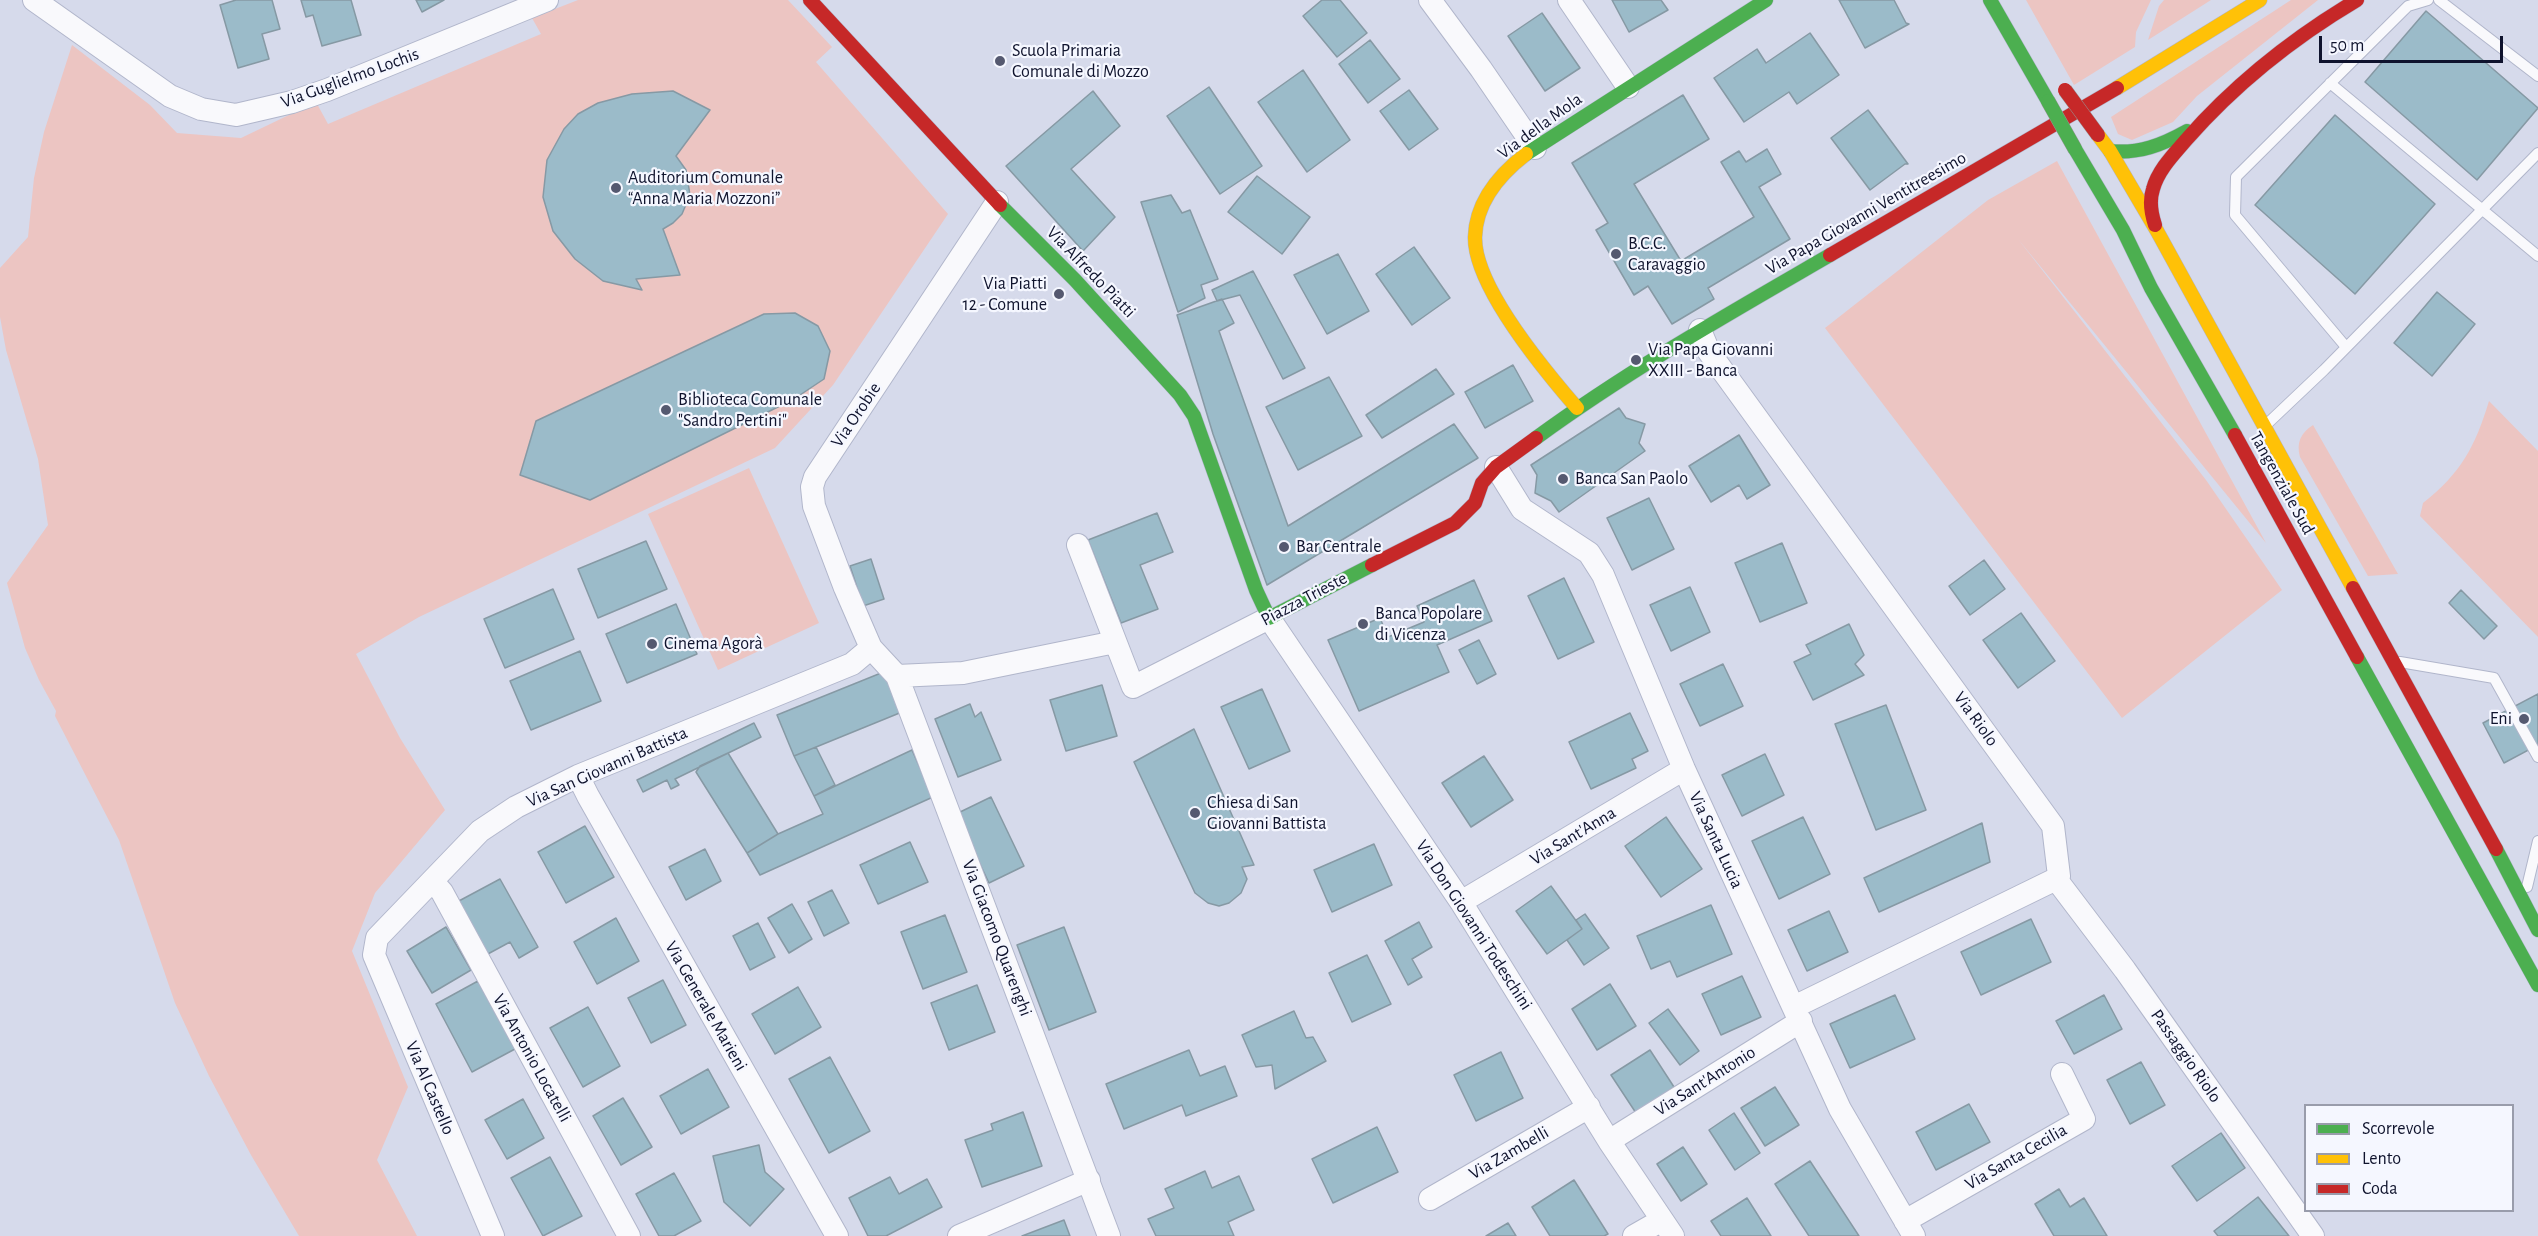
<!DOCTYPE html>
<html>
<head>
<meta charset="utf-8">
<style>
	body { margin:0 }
	#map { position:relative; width:2538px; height:1236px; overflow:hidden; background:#d6daeb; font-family:"Alegreya Sans",sans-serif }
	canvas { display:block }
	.legend { position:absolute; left:2304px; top:1104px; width:210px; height:108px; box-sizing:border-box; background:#f5f7ff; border:2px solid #999cab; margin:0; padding:8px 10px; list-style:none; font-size:18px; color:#0f132d }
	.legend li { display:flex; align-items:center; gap:12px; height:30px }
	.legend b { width:30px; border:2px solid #999cab }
	.scale { position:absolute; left:2319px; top:36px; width:184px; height:27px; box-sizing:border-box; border:3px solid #0f132d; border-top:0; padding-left:8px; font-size:18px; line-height:21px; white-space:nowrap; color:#0f132d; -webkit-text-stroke:4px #f5f7ff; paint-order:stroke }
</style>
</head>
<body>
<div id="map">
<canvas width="2538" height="1236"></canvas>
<ul class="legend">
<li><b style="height:8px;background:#4caf50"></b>Scorrevole</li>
<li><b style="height:8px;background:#ffc107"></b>Lento</li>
<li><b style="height:8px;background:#c62828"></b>Coda</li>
</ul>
<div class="scale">50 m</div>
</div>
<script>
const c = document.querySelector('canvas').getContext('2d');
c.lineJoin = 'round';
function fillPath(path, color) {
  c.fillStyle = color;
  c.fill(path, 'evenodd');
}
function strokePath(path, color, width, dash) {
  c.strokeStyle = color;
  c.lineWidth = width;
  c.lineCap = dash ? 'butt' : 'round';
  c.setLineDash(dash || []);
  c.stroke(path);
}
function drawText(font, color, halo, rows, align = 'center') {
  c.font = font + ' "Alegreya Sans",sans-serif';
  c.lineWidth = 4.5;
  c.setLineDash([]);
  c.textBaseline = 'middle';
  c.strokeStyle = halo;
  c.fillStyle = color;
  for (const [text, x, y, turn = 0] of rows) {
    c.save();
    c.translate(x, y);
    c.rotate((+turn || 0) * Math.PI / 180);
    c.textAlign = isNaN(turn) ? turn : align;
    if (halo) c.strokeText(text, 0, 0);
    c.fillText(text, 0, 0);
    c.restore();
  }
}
const green = new Path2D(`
	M578 0H788L832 47 816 62 948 214 833 385 775 448 419 617 356 654 400 738 445 810 375 893 352 951 408 1087 377 1160 417 1236H299L251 1155 209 1076 175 1003 119 840 55 716 56 711 39 680 25 648 7 583 48 525 38 459 6 350 0 317V268L28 237 34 178 44 132 72 45 150 105 177 133 241 138 316 102 328 124 541 34 532 18Z
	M2026 0H2151L2136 32 2135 47 2074 85Z
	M2164 0H2211L2148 40 2159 6Z
	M2291 0H2318L2197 96 2173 122 2132 140 2118 134 2111 117Z
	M2057 161 2266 543 2018 239 2206 480 2282 590 2122 718 1825 328 1988 200Z
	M2489 401 2538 451V637L2420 516 2423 503C2461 473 2475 447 2489 401Z
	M2313 425 2398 574 2368 576 2300 457C2296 442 2301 433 2313 425Z
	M749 468 819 623 718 670 648 514Z`);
const building = new Path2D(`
	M236 0H272L280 29 262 34 269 59 238 68 220 5Z
	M301 0H351L361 35 322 46 313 15 306 17Z
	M416 0H444L422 12Z
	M1322 0H1340L1367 33 1337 57 1303 16Z
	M1612 0H1661L1668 10 1629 32Z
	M1839 0H1894L1906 23 1909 24 1865 48Z
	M2426 11 2538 108 2477 180 2365 82Z
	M1542 13 1580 68 1545 91 1508 36Z
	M1810 33 1839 75 1797 104 1789 92 1744 122 1714 78 1757 49 1766 63Z
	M1370 40 1400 79 1368 103 1339 64Z
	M1303 70 1350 140 1307 172 1258 102Z
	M1209 87 1262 166 1220 194 1167 116Z
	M1409 90 1438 129 1409 150 1380 111Z
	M673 91 710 110 676 156 686 170 690 195 682 214 673 223 663 229 680 275 636 279 642 290 603 281 575 259 553 231 543 197 547 160 564 129 578 114 598 103 632 94Z
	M1093 91 1120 126 1071 169 1115 217 1083 251 1006 166Z
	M1683 95 1709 139 1634 184 1681 261 1754 217 1721 162 1739 151 1746 162 1767 149 1781 174 1759 187 1790 239 1708 288 1714 299 1672 324 1648 286 1634 295 1596 230 1608 223 1572 163Z
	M1868 110 1908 164H1905L1870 190 1831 138Z
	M2335 115 2435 204 2355 294 2255 205Z
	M1257 176 1310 217 1282 254 1228 212Z
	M1171 195 1182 213 1190 210 1218 279 1201 285 1205 298 1178 312 1141 202Z
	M1414 247 1450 298 1412 325 1376 274Z
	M1338 254 1369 311 1327 334 1294 275Z
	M1253 271 1305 368 1283 379 1240 295 1217 301 1212 290Z
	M2437 292 2475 324 2432 376 2394 343Z
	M1222 299 1234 323 1219 331 1288 526 1454 424 1478 458 1267 585 1213 434 1177 315Z
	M795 313 818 326 830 351 824 379 794 399 590 500 520 475 536 421 764 314Z
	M1513 365 1533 401 1485 428 1465 392Z
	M1436 369 1454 394 1382 438 1366 415Z
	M1329 377 1362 436 1298 470 1266 407Z
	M1619 408 1626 418 1645 424 1639 443 1645 451 1559 512 1551 501 1535 493 1537 475 1531 465Z
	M1739 435 1770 485 1747 499 1739 485 1711 502 1689 466Z
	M1649 498 1674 549 1632 570 1607 518Z
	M1157 513 1173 552 1140 565 1158 609 1121 623 1088 540Z
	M646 541 667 589 598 618 578 569Z
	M1782 543 1807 603 1760 622 1735 563Z
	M871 559 884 599 863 606 850 566Z
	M1984 560 2005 589 1970 615 1949 586Z
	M1564 578 1594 642 1558 659 1528 596Z
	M1474 580 1492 621 1437 645 1449 672 1359 711 1328 640 1380 618 1388 637 1424 622 1417 606Z
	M1690 587 1710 632 1671 651 1650 605Z
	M553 589 574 639 505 668 484 619Z
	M2461 590 2497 626 2484 639 2449 603Z
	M676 604 697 654 627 683 606 634Z
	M2021 613 2055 661 2018 688 1983 640Z
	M1849 624 1864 655 1855 664 1864 675 1813 700 1794 662 1811 654 1806 645Z
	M1479 640 1496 674 1477 684 1459 650Z
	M580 651 601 701 531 730 510 681Z
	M1723 664 1743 706 1700 726 1680 684Z
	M886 671 902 712 794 756 777 715Z
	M1102 685 1117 736 1066 751 1050 700Z
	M1262 689 1290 751 1249 769 1221 707Z
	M2538 694V745L2504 763 2483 723Z
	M970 704 975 717 981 712 1001 760 958 777 935 719Z
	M1886 705 1926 810 1876 830 1835 724Z
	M1630 713 1648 751 1632 759 1636 768 1591 789 1569 742Z
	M754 723 761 737 675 779 679 785 671 789 667 780 643 792 637 780Z
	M1194 729 1254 865 1242 867 1247 879 1241 893 1229 903 1219 906 1208 903 1195 893 1134 762Z
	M816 747 835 785 814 796 794 756Z
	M912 750 933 797 760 875 747 853 778 834 823 814 814 796Z
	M728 753 778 834 747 853 696 772 700 766Z
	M1765 754 1784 795 1742 816 1722 775Z
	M1484 756 1513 800 1471 827 1442 783Z
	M991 797 1024 866 989 883 956 814Z
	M1666 817 1702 869 1661 897 1625 846Z
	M1803 817 1830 874 1779 899 1752 841Z
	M1982 823 1990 862 1879 912 1864 878Z
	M585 826 614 877 566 903 538 852Z
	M910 842 928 882 878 904 860 865Z
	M1374 844 1392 885 1332 912 1314 870Z
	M705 849 721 881 686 900 669 867Z
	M500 879 538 947 519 958 510 942 486 955 457 902Z
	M1551 886 1582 929 1547 954 1516 911Z
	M832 890 849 923 824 936 808 902Z
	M792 904 812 939 789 953 768 918Z
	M1711 905 1732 954 1677 977 1670 961 1651 969 1637 936Z
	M1829 911 1848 952 1807 971 1788 930Z
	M1585 914 1609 948 1584 965 1567 940 1582 929 1576 920Z
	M945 915 967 972 923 989 901 932Z
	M616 918 639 961 597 984 574 942Z
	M2031 919 2051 962 1981 995 1961 952Z
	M1419 922 1432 947 1412 959 1422 977 1408 985 1385 941Z
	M758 923 775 957 750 970 733 936Z
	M446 927 471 970 432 993 407 951Z
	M1064 927 1096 1012 1049 1030 1017 945Z
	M1367 955 1391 1004 1352 1022 1329 973Z
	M1742 976 1761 1017 1721 1035 1702 994Z
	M663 980 686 1025 651 1043 628 998Z
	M478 981 515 1049 472 1072 436 1004Z
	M1610 984 1636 1026 1597 1050 1572 1009Z
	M977 985 995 1032 949 1050 931 1003Z
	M798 987 821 1027 775 1054 752 1014Z
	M1895 995 1915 1039 1850 1068 1830 1024Z
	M2104 995 2122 1029 2074 1054 2056 1021Z
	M588 1007 620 1066 583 1087 550 1028Z
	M1668 1009 1699 1051 1680 1065 1649 1023Z
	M1294 1011 1306 1038 1313 1037 1326 1061 1275 1089 1272 1065 1256 1067 1242 1035Z
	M1189 1050 1200 1076 1225 1066 1237 1096 1186 1116 1182 1105 1124 1129 1106 1084Z
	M1650 1050 1674 1087 1636 1113 1611 1075Z
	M1501 1052 1523 1098 1476 1121 1454 1075Z
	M830 1057 870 1131 829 1153 789 1079Z
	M2141 1062 2165 1105 2130 1124 2107 1080Z
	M708 1069 729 1107 681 1134 660 1096Z
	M1775 1087 1799 1125 1765 1146 1741 1108Z
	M623 1098 652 1147 621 1165 593 1116Z
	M523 1099 544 1138 507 1159 485 1120Z
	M1969 1104 1990 1142 1936 1170 1916 1132Z
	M1023 1112 1042 1166 982 1187 965 1140 993 1130 991 1124Z
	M1734 1113 1760 1153 1735 1170 1709 1130Z
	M1377 1127 1398 1172 1333 1203 1312 1159Z
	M2221 1133 2245 1168 2197 1201 2172 1166Z
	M759 1145 765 1172 784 1189 750 1226 724 1202 713 1156Z
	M1683 1147 1707 1184 1681 1201 1657 1164Z
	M550 1157 582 1216 543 1236 511 1178Z
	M1810 1161 1859 1236H1809L1775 1184Z
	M1205 1171 1212 1188 1239 1176 1254 1210 1228 1222 1234 1236H1156L1148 1219 1174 1208 1165 1189Z
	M674 1173 701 1221 674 1236H659L636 1194Z
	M890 1177 899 1194 927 1179 942 1207 886 1236H868L849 1198Z
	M1574 1180 1608 1234 1604 1236H1550L1532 1207Z
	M2059 1189 2070 1207 2084 1198 2107 1236H2054L2035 1204Z
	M2258 1197 2289 1236H2218L2214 1231Z
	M1747 1198 1771 1236H1721L1711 1221Z
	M1064 1220 1070 1236H1022Z
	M1508 1223 1516 1236H1486Z`);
const lane = new Path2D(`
	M2439 0 2538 76
	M2330 83 2538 256
	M2346 347 2235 215 2236 177 2408 6 2428 0
	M2267 424 2324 370 2538 153
	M2400 662 2494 678 2538 757
	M2527 887 2538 841`);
const street = new Path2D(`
	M34 0 170 96 201 109 236 115 292 102 327 90 547 0
	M1430 0 1481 69 1535 148
	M1569 0 1628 87
	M997 202 815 477 812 487 814 506 845 588 871 648 897 676 1109 1236
	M1700 330 1709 352 2053 826 2059 876 2056 879 1794 1007
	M1496 467 1522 509 1589 553 1603 575 1684 769 1840 1109 1914 1236
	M1078 545 1133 687 1269 618 1461 902 1609 1141 1673 1236
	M897 676 963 673 1115 642
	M578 776 588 796 837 1236
	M2056 879 2125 970 2313 1236
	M433 882 442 892 629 1236
	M1461 902 1684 769
	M1609 1141 1801 1021
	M1430 1199 1589 1107
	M1905 1221 2084 1119 2062 1074
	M493 1236 374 955 377 938 480 831 516 807 578 776 852 664 871 648
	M959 1236 1089 1180
	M1634 1236 1662 1220`);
const fast = new Path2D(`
	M1990 0 2048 101
	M2075 149 2123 230 2151 288 2235 435
	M2110 151C2139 154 2162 145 2187 131
	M1526 154 1766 0
	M1000 205 1075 280 1180 395 1194 416 1256 590 1269 618 1372 565
	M1536 438C1629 370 1730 313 1830 255
	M2357 657 2538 985
	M2496 849 2538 930`);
const slow = new Path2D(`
	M2117 88 2260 0
	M2098 135 2110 151 2157 231 2353 588
	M1526 154C1500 174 1476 202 1475 237 1474 286 1545 371 1577 408`);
const jam = new Path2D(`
	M810 0 1000 205
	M2155 225C2151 213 2149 201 2153 189 2158 170 2174 154 2186 140 2236 83 2293 38 2357 0
	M1830 255 2117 88
	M2235 435 2357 657
	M1372 565 1455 523 1475 503 1482 483 1496 467 1536 438
	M2353 588 2496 849`);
const fastBridge = new Path2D(`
	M2048 101 2075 149`);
const jamBridge = new Path2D(`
	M2065 90 2098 135`);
const markers = [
	[1000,61,6,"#555970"],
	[616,188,6,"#555970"],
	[1616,254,6,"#555970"],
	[1059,294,6,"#555970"],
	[1636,360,6,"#555970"],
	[666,410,6,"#555970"],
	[1563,479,6,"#555970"],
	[1284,547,6,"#555970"],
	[1363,624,6,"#555970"],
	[652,644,6,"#555970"],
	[2524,719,6,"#555970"],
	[1195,813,6,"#555970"]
];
const poiNames = [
	["Scuola Primaria",1012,51],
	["Comunale di Mozzo",1012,72],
	["Auditorium Comunale",628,178],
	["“Anna Maria Mozzoni”",628,199],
	["B.C.C.",1628,244],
	["Caravaggio",1628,265],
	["Via Piatti",1047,284,"right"],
	["12 - Comune",1047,305,"right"],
	["Via Papa Giovanni",1648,350],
	["XXIII - Banca",1648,371],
	["Biblioteca Comunale",678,400],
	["\"Sandro Pertini\"",678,421],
	["Banca San Paolo",1575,479],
	["Bar Centrale",1296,547],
	["Banca Popolare",1375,614],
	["di Vicenza",1375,635],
	["Cinema Agorà",664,644],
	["Eni",2512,719,"right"],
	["Chiesa di San",1207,803],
	["Giovanni Battista",1207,824]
];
const streetNames = [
	["Via Guglielmo Lochis",350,78,-20],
	["Via della Mola",1540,126,-36],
	["Via Papa Giovanni Ventitreesimo",1866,213,-30],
	["Via Alfredo Piatti",1091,272,46],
	["Via Orobie",856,415,-56],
	["Tangenziale Sud",2282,483,61],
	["Piazza Trieste",1304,599,-28],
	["Via Riolo",1976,719,54],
	["Via San Giovanni Battista",607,767,-24],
	["Via Sant'Anna",1573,836,-31],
	["Via Santa Lucia",1716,840,65],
	["Via Don Giovanni Todeschini",1474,925,57],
	["Via Giacomo Quarenghi",997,938,69],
	["Via Generale Marieni",706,1006,60],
	["Passaggio Riolo",2186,1056,55],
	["Via Antonio Locatelli",532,1058,61],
	["Via Sant'Antonio",1705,1081,-32],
	["Via Al Castello",430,1088,67],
	["Via Zambelli",1509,1153,-30],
	["Via Santa Cecilia",2016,1157,-30]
];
fillPath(green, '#ecc5c2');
fillPath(building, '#9bbbc9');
strokePath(building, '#8699a4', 1.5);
strokePath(lane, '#b1b6cb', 12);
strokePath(street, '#b1b6cb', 24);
strokePath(fast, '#b1b6cb', 15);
strokePath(slow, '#b1b6cb', 15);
strokePath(jam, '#b1b6cb', 15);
strokePath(lane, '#f9f9fc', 10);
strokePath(street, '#f9f9fc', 22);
strokePath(fast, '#4caf50', 14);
strokePath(slow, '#ffc107', 14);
strokePath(jam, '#c62828', 14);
strokePath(fastBridge, '#979696', 15, []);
strokePath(jamBridge, '#979696', 15, []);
strokePath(fastBridge, '#4caf50', 14);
strokePath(jamBridge, '#c62828', 14);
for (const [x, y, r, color] of markers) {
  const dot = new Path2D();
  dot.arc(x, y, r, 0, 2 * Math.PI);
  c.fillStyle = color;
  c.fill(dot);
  strokePath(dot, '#f5f7ff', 2);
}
drawText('18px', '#0f132d', '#f5f7ff', poiNames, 'left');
drawText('18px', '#0f132d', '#f5f7ff', streetNames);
</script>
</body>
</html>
